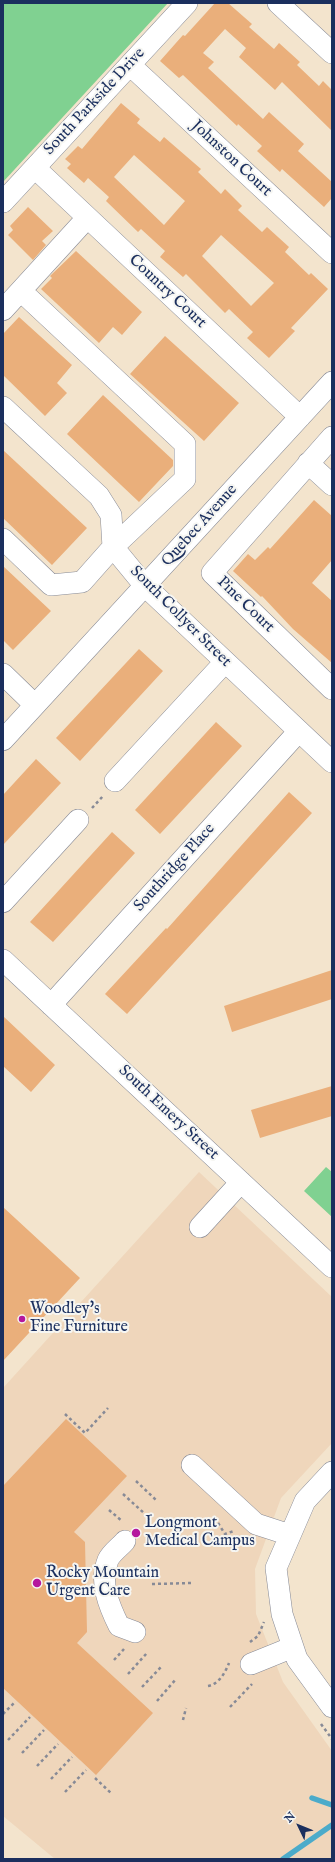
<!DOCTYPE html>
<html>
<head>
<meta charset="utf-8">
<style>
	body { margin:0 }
	#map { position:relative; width:335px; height:1862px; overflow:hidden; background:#f3e4cd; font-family:"IM FELL English",serif }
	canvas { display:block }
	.frame { position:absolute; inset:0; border:4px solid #1b2f5e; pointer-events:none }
	.north { position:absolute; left:279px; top:1806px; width:40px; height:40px; -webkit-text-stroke:3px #f6f6f2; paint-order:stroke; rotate:313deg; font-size:11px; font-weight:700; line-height:16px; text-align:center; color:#1b2f5e }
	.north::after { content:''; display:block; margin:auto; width:14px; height:18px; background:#1b2f5e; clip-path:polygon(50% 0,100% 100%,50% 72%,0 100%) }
</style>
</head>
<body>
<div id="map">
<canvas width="335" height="1862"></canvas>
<div class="frame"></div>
<div class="north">N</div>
</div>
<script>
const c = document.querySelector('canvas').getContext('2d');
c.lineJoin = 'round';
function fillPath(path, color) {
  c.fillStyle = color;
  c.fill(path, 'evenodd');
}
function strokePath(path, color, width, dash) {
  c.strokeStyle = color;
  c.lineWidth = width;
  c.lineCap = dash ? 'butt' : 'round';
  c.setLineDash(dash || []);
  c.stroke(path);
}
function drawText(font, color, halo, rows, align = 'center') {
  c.font = font + ' "IM FELL English",serif';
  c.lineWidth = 4;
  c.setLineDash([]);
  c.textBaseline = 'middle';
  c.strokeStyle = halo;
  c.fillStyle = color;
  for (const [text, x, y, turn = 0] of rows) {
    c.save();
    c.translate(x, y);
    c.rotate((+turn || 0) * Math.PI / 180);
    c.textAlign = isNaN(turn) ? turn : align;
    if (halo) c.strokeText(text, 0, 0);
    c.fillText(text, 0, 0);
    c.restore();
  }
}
const built = new Path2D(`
	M199 1172 332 1297V1443L281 1498 255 1569 256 1614 283 1682 332 1751V1859H55L3 1816V1388Z`);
const green = new Path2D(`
	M3 3H168L3 182Z
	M326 1167 332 1172V1217L304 1191Z`);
const stream = new Path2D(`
	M312 1798 332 1805
	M283 1859 332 1825`);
const building = new Path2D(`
	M215 3H228L252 24 249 27 274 49 279 43 300 62 297 65 319 86 323 81 332 90V131L282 82 275 90 239 57 246 48 225 29 203 53 214 62 208 68 263 119 269 112 304 144 298 151 332 182V198L324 207 282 169 280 172 257 151 262 146 238 124 237 126 183 75 179 78 160 61 183 35 185 36Z
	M121 103 140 119 137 123 160 142 164 137 201 169 198 172 221 194 225 189 242 206 238 210 262 232 267 227 289 247 285 252 309 275 311 273 328 289 291 328 295 331 269 358 247 338 253 332 229 309 225 313 186 274 183 277 160 257 165 251 141 229 138 232 106 201 109 197 88 178 84 183 67 168 71 164 65 159 78 146 82 149ZM134 155 185 201 164 225 114 177ZM221 235 274 283 251 306 202 256Z
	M28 207 53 231 42 241 46 245 33 260 8 235 13 230 10 226Z
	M76 251 142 312 122 335 113 327 99 343 41 289 52 278 50 276Z
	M19 317 72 365 57 383 67 393 45 416 3 375V334Z
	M165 336 239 403 204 441 130 374Z
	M103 395 173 460V466L139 502 67 434Z
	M3 450 87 528 52 565 3 518Z
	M314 500 332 516V560L312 583 332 601V663L293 629 262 596 261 597 233 571 248 554 255 560 268 547 270 549Z
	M3 566 51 611 13 650 3 640Z
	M139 649 163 671 80 761 56 738Z
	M216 722 242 746 160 834 135 810Z
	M36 759 61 783 3 845V795Z
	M289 792 312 813 127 1014 105 994 166 928 167 929Z
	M112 832 135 853 53 942 30 922Z
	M332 970V999L232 1032 224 1006Z
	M3 1016 55 1065 31 1092 3 1066Z
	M332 1086V1116L260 1138 251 1110Z
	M3 1207 80 1278 3 1361Z
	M66 1419 127 1476 74 1532 85 1542 87 1632 77 1643 153 1713 96 1775 3 1688V1486Z`);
const path = new Path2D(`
	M92 808 104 795
	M65 1414 85 1433 108 1408
	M136 1481 156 1500
	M123 1494 145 1514
	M109 1510 122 1521
	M218 1523 225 1534 234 1531
	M152 1584 193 1583
	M250 1642 258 1636 264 1622
	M114 1660 124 1649
	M128 1674 147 1653
	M208 1686C219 1684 225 1673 229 1663
	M142 1687 162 1666
	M157 1701 176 1679
	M230 1707 252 1684
	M3 1714 14 1703
	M183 1720 186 1708
	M321 1724 332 1739
	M8 1740 30 1717
	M22 1753 44 1730
	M37 1766 58 1744
	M95 1778 112 1794
	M51 1779 72 1757
	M65 1792 86 1770`);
const minor = new Path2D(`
	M278 3 332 53
	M130 65 332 253
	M35 168 300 417
	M3 202 187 3
	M3 310 87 218
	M3 407 99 496 111 515 113 547 145 586 332 762
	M332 437 212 573 332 689
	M308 463 332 485
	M3 539 51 585 82 582 113 547 185 479V444L21 291
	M3 674 35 705
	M3 740 332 382
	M115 781 225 662
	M3 902 78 820
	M3 960 332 1267
	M51 1005 299 731
	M200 1227 241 1182
	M192 1465 256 1524 290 1535
	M332 1472 305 1501 276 1568 282 1614 297 1659 332 1707
	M125 1541C120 1547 111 1553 108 1560 99 1582 109 1606 119 1626L135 1632
	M251 1664 293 1647`);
const markers = [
	[22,1319,4,"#b5179e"],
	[136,1533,5,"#b5179e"],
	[37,1583,5,"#b5179e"]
];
const streetNames = [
	["South Parkside Drive",95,102,-47],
	["Johnston Court",231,159,43],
	["Country Court",167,292,43],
	["Quebec Avenue",200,526,-48],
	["Pine Court",245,605,44],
	["South Collyer Street",180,617,45],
	["Southridge Place",175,868,-48],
	["South Emery Street",168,1113,43]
];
const poiNames = [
	["Woodley's",30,1310],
	["Fine Furniture",30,1328],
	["Longmont",145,1524],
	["Medical Campus",145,1542],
	["Rocky Mountain",46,1574],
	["Urgent Care",46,1592]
];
fillPath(built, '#efd6bb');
fillPath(green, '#80d191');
strokePath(stream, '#4babca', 5.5);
fillPath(building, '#eaaf7b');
strokePath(minor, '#878a96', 22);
strokePath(path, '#878a96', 2.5, [3, 3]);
strokePath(minor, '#fff', 21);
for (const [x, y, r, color] of markers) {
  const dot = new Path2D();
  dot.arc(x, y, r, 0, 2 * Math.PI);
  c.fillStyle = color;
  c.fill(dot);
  strokePath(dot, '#f6f6f2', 1.5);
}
drawText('16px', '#1b2f5e', '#f6f6f2', streetNames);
drawText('16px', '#1b2f5e', '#f6f6f2', poiNames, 'left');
</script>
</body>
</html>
